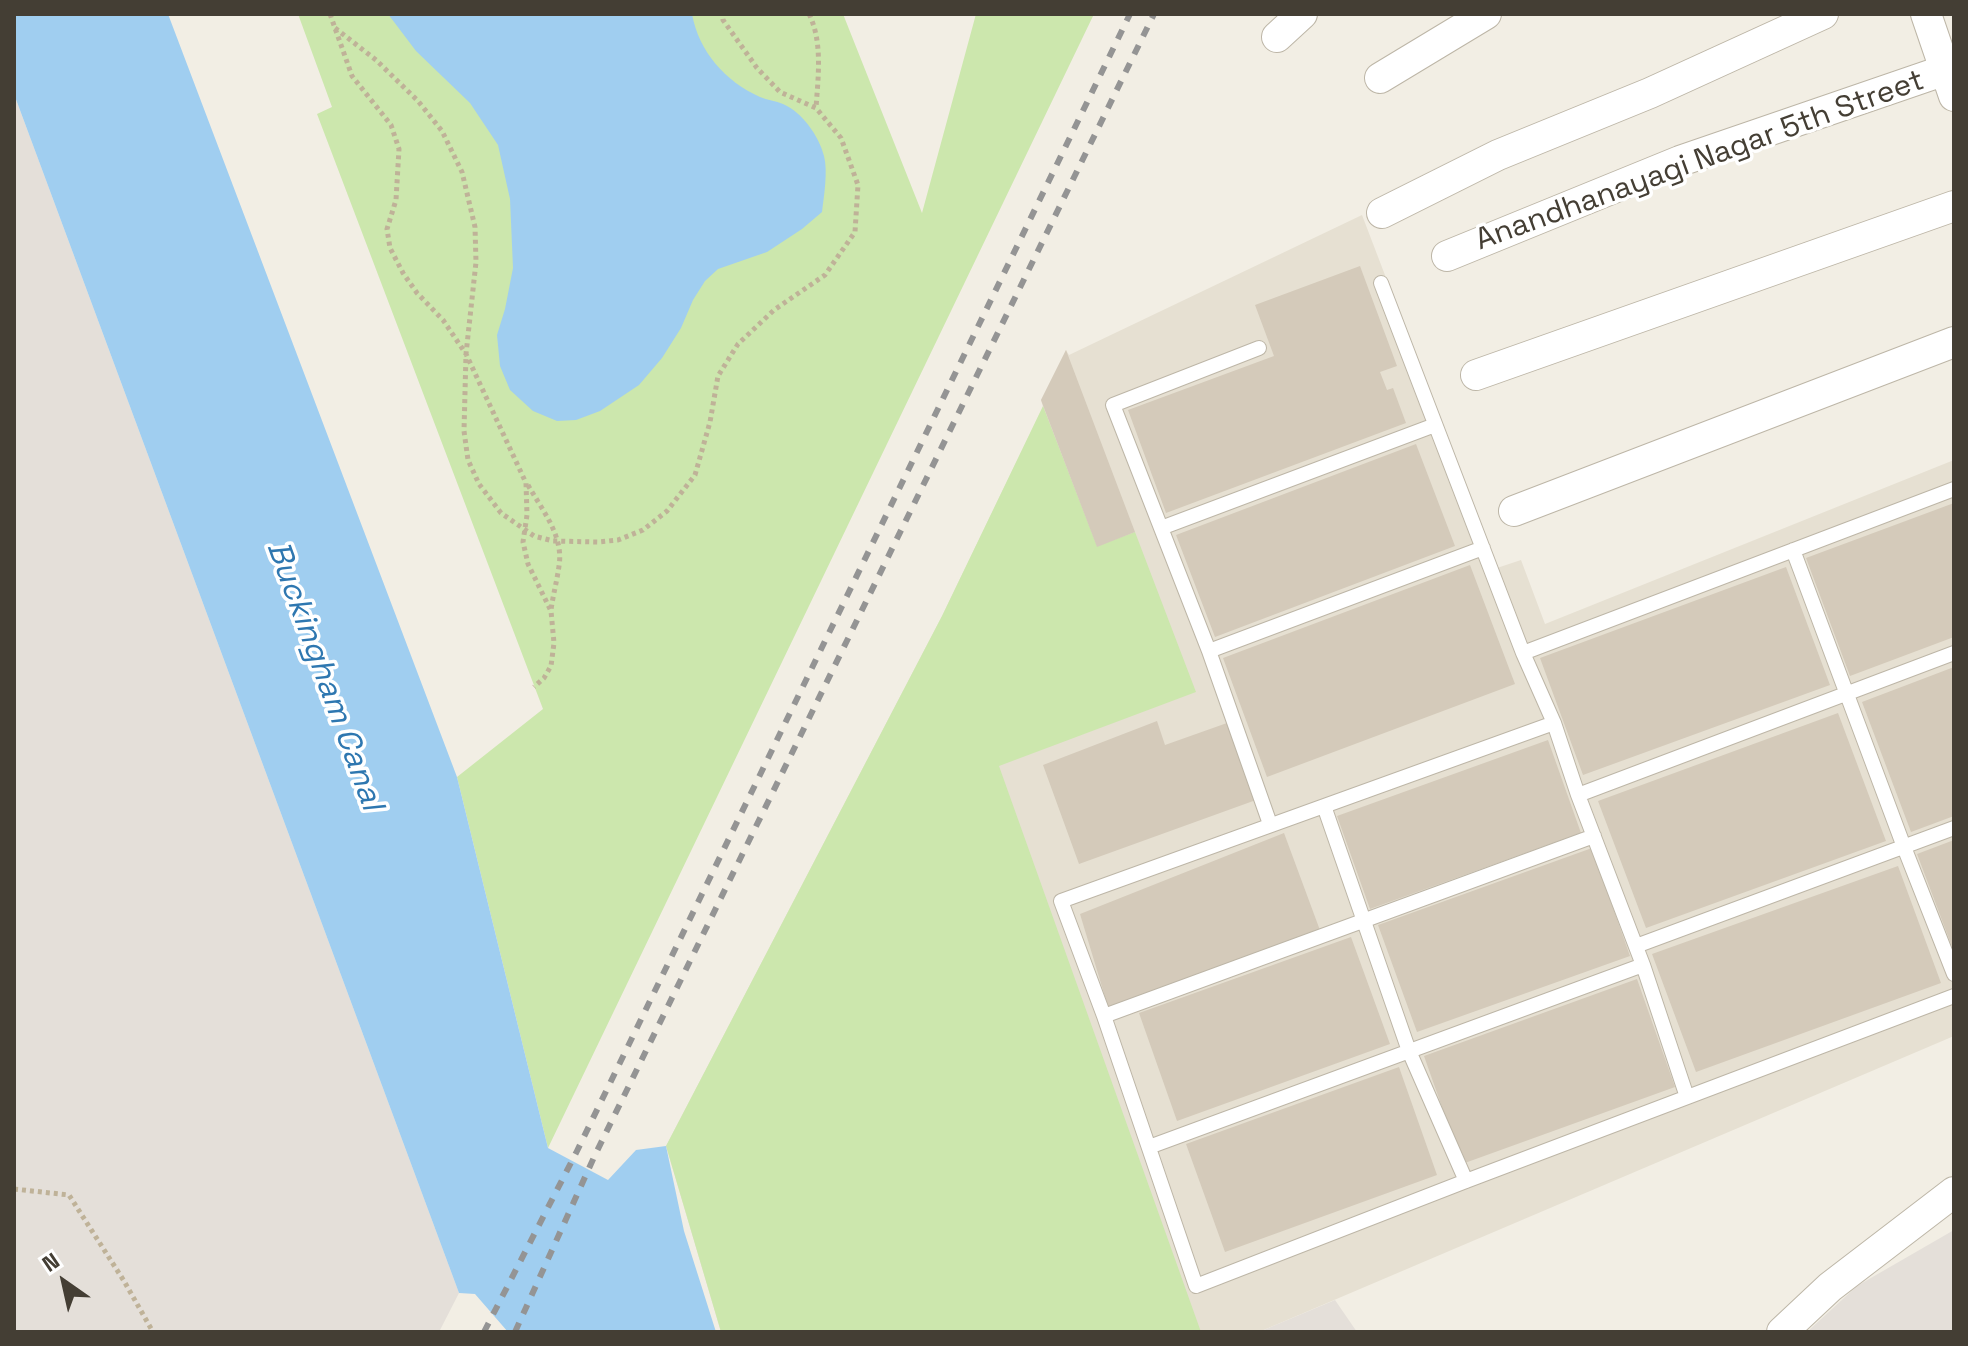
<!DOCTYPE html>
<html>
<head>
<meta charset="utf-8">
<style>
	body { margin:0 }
	#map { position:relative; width:1968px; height:1346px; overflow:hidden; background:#f2eee4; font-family:"Space Grotesk",sans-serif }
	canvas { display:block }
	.frame { position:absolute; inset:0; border:16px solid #443e34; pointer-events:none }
	.north { position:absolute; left:24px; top:1242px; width:80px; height:80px; -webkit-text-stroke:6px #fff; paint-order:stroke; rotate:326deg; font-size:22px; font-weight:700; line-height:32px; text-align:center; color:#443e34 }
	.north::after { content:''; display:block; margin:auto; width:28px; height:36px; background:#443e34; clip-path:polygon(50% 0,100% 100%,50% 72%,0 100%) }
</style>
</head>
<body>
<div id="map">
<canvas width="1968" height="1346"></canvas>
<div class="frame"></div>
<div class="north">N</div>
</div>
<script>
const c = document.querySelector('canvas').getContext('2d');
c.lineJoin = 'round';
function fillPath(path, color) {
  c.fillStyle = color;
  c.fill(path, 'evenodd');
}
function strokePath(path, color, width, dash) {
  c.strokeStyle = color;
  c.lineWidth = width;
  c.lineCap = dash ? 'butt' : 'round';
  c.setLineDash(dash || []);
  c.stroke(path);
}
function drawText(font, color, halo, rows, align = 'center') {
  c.font = font + ' "Space Grotesk",sans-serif';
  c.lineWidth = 7;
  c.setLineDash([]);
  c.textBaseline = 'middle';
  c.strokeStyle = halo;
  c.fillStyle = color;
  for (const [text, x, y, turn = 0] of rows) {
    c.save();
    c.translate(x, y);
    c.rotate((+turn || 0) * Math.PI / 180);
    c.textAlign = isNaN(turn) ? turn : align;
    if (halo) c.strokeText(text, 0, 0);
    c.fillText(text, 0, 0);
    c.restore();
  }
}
const residential = new Path2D(`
	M1362 215 1497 568 1521 560 1545 624 1954 460V1036L1259 1332H721L666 1146 942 616 1043 407 1041 400 1066 350 1069 355Z`);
const industrial = new Path2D(`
	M14 94 459 1293 439 1332H14Z
	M1954 1230V1332H1807L1857 1286Z
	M1335 1300 1357 1332H1259Z`);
const green = new Path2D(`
	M298 14H843L922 213 976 14H1094L548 1148 457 777 543 709 317 114 332 107Z
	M1043 406 1097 546 1135 532 1196 692 999 766 1201 1332H721L666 1146 942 616Z`);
const water = new Path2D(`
	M14 14H168L457 777 548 1148 608 1180 636 1150 666 1146 684 1231 716 1332H508L475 1294 459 1293 14 94Z
	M388 14H692C699 52 725 81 760 97 767 100 776 101 783 104 802 112 819 136 824 156 828 171 824 196 822 212L802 229 767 252 718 269 705 281 693 300 681 328 662 358 639 385 600 411 576 420 557 421 533 411 510 390 500 366 497 335 505 309 513 268 510 199 498 145 470 103 416 51Z`);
const building = new Path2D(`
	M1360 266 1397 366 1380 372 1387 390 1393 388 1406 423 1166 513 1128 410 1274 356 1255 305Z
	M1066 350 1135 532 1097 547 1041 400Z
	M1416 444 1455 546 1215 637 1176 535Z
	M1954 503V637L1850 676 1806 558Z
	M1470 565 1515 684 1267 777 1223 658Z
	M1786 567 1830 685 1583 775 1540 658Z
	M1954 667V816L1911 832 1862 702Z
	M1838 713 1886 841 1646 928 1598 801Z
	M1157 721 1165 745 1227 723 1256 800 1079 864 1043 765Z
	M1548 740 1581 833 1370 909 1337 816Z
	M1284 833 1321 933 1109 1010 1080 914Z
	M1954 840V952L1917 854Z
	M1592 848 1630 956 1417 1032 1378 925Z
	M1898 866 1941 983 1696 1072 1652 954Z
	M1351 937 1390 1044 1177 1121 1139 1013Z
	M1637 979 1675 1087 1462 1164 1424 1056Z
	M1399 1067 1437 1175 1225 1252 1186 1144Z`);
const path = new Path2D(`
	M330 14 352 76 391 125 399 149 396 200 387 229 390 248 403 273 417 293 443 320 466 354 526 483 527 515 523 542 528 564 551 611 554 643 551 666 544 678 534 687
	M809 14C823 42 818 78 816 108
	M335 28 376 60 418 101 442 131 462 172 475 227 476 262 466 354 464 431 468 460 479 484 501 513 534 536 553 541 598 542 618 540 643 530 667 511 695 475 710 422 718 376 738 344 774 310 825 275 855 232 858 185 841 138 816 108 780 92 757 68 723 20 722 14
	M528 485C542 510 564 536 559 566 557 581 553 595 551 610
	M14 1189 69 1195 124 1281 153 1332`);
const service = new Path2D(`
	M1381 283 1523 653 1554 723 1578 795 1643 965 1687 1097
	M1259 348 1113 405 1209 651 1270 824
	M1161 528 1435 425
	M1793 550 1904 847 1954 974
	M1209 651 1483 548
	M1523 653 1954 489
	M1554 723 1061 901 1104 1016 1196 1286 1466 1181 1954 996
	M1578 795 1954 653
	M1324 806 1409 1051 1466 1181
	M1636 946 1954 828
	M1104 1016 1594 836
	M1149 1147 1643 965`);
const minor = new Path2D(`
	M1926 14 1954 96
	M1277 37 1302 14
	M1380 78 1486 14
	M1382 213 1498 155 1650 93 1823 14
	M1447 256 1680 161 1954 67
	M1476 375 1954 206
	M1514 511 1954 342
	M1782 1332 1830 1287 1954 1192`);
const rail = new Path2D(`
	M484 1332 577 1151 1130 14
	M515 1332 595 1155 1154 14`);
const streetNames = [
	["Anandhanayagi Nagar 5th Street",1700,161,-20]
];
const waterNames = [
	["Buckingham Canal",324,676,70]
];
fillPath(residential, '#e6e0d2');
fillPath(industrial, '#e4dfd9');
fillPath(green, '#cce7ad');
fillPath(water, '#a0cef0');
fillPath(building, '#d4caba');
strokePath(service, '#bdb6a7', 16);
strokePath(minor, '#bdb6a7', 32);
strokePath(path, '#bfb298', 5, [4, 4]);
strokePath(service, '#fff', 14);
strokePath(minor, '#fff', 30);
strokePath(rail, '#949494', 6, [10, 10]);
drawText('30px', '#443e34', '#fff', streetNames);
drawText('italic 32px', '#2e77b0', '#fff', waterNames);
</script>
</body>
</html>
